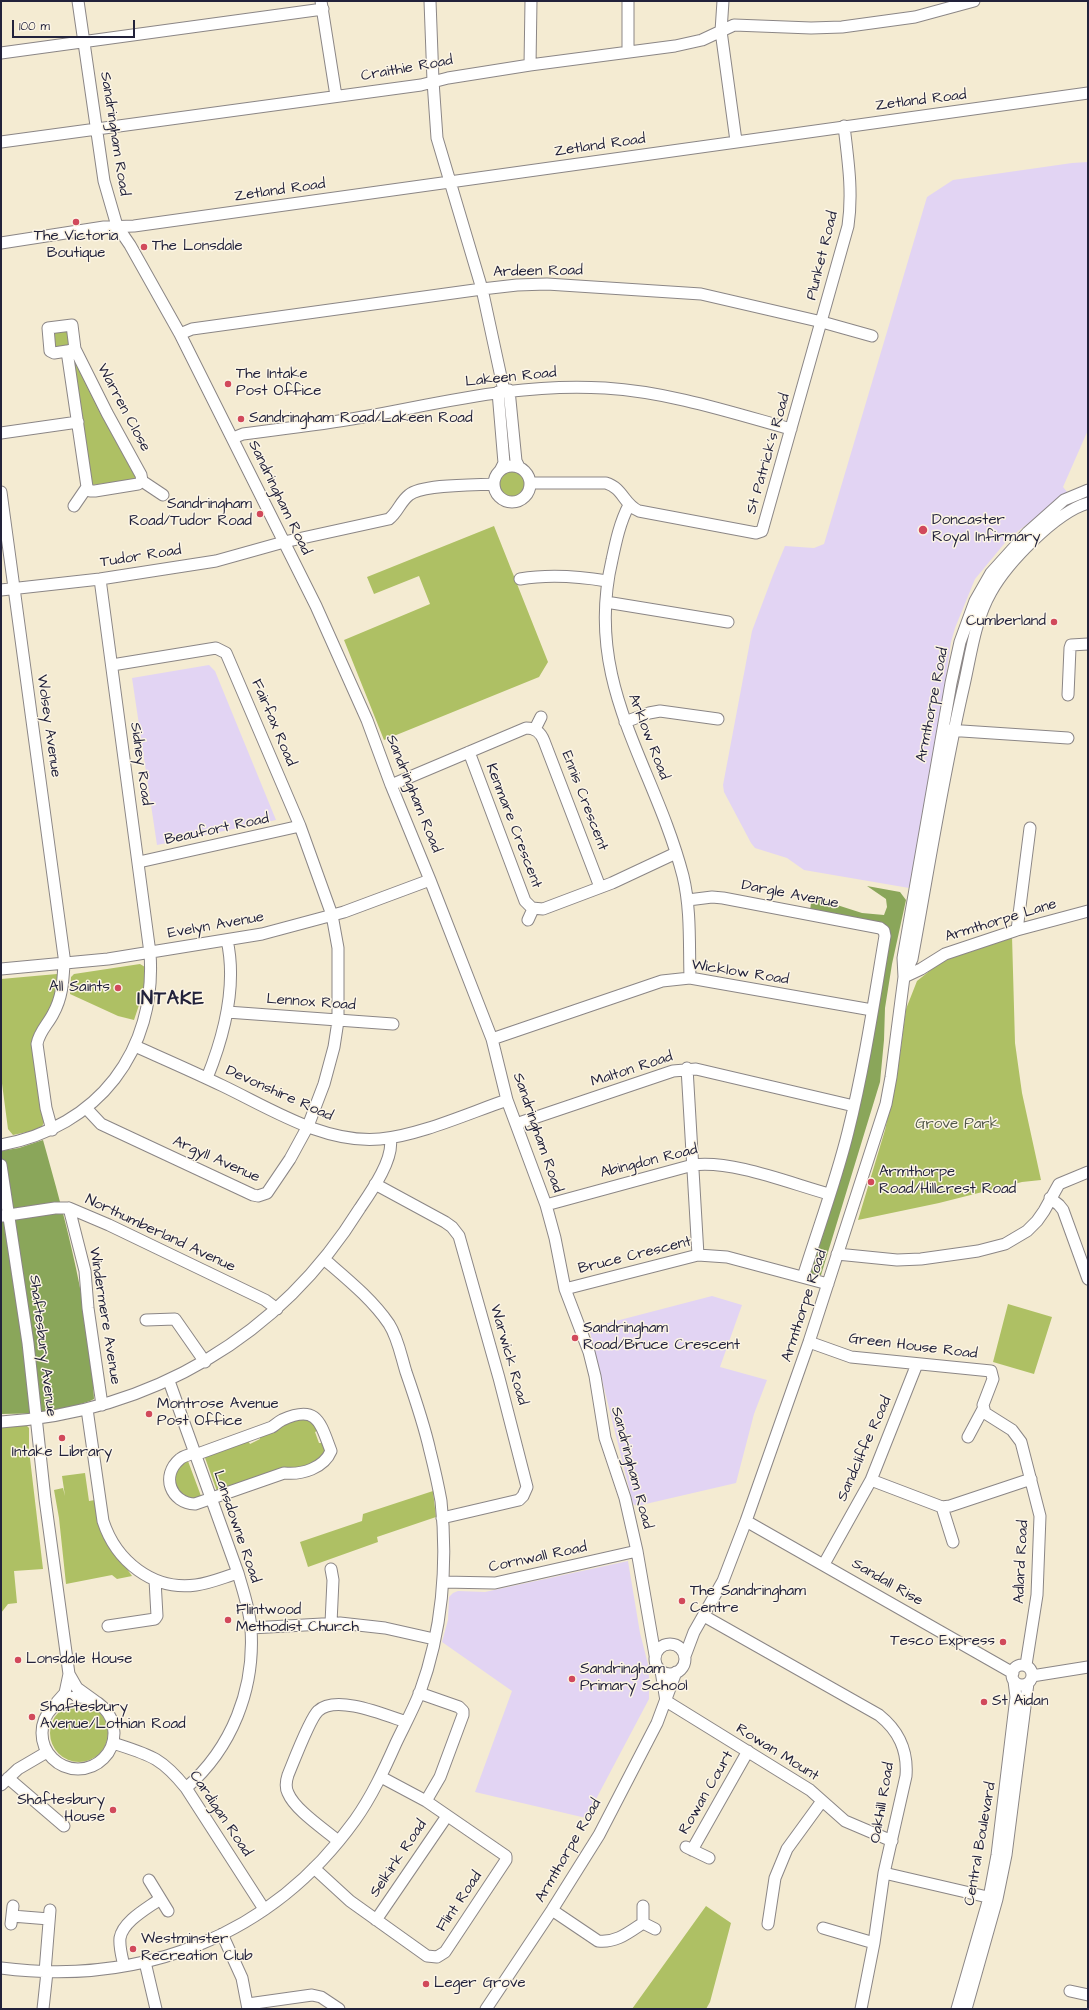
<!DOCTYPE html>
<html>
<head>
<meta charset="utf-8">
<style>
	body { margin:0 }
	#map { position:relative; width:1089px; height:2010px; overflow:hidden; background:#f4ebd2; font-family:"Architects Daughter",sans-serif }
	canvas { display:block }
	.frame { position:absolute; inset:0; border:2px solid #22223b; pointer-events:none }
	.scale { position:absolute; left:12px; top:20px; width:123px; height:18px; box-sizing:border-box; border:2px solid #22223b; border-top:0; padding-left:5px; font-size:12px; line-height:14px; white-space:nowrap; color:#22223b; -webkit-text-stroke:3px #fcf5e5; paint-order:stroke }
</style>
</head>
<body>
<div id="map">
<canvas width="1089" height="2010"></canvas>
<div class="frame"></div>
<div class="scale">100 m</div>
</div>
<script>
const c = document.querySelector('canvas').getContext('2d');
c.lineJoin = 'round';
function fillPath(path, color) {
  c.fillStyle = color;
  c.fill(path, 'evenodd');
}
function strokePath(path, color, width, dash) {
  c.strokeStyle = color;
  c.lineWidth = width;
  c.lineCap = dash ? 'butt' : 'round';
  c.setLineDash(dash || []);
  c.stroke(path);
}
function drawText(font, color, halo, rows, align = 'center') {
  c.font = font + ' "Architects Daughter",sans-serif';
  c.lineWidth = 3;
  c.setLineDash([]);
  c.textBaseline = 'middle';
  c.strokeStyle = halo;
  c.fillStyle = color;
  for (const [text, x, y, turn = 0] of rows) {
    c.save();
    c.translate(x, y);
    c.rotate((+turn || 0) * Math.PI / 180);
    c.textAlign = isNaN(turn) ? turn : align;
    if (halo) c.strokeText(text, 0, 0);
    c.fillText(text, 0, 0);
    c.restore();
  }
}
const built = new Path2D(`
	M1088 162V430L1063 487 1068 493 1009 538 975 579 955 628 951 642 915 889 804 870 787 858 755 848 751 843 724 792 723 785 752 631 773 575 785 546 814 548 824 544 927 197 953 180 1072 163Z
	M209 665 215 671 276 820 157 845 132 678Z
	M712 1296 742 1305 720 1367 767 1380 754 1414 736 1483 637 1506 633 1504 589 1328Z
	M628 1561 640 1633 649 1668V1699L586 1818 475 1792 512 1691 442 1642 448 1620 449 1597 453 1593 458 1591 485 1592Z`);
const green = new Path2D(`
	M67 329 72 345 53 348 52 333Z
	M75 359 137 479 92 485 73 360Z
	M498 484a14 14 0 1 1 28 0a14 14 0 1 1-28 0Z
	M494 526 548 662 539 677 384 740 344 640 430 604 419 576 374 594 367 577Z
	M1012 936 1015 1043 1022 1093 1041 1180 1022 1182 939 1203 858 1220 885 1130 898 1069 906 1009 917 981 937 965 966 950Z
	M140 964 145 967V987L134 1020 118 1016 70 994 71 977 74 974Z
	M57 974 60 977 59 992 38 1032 44 1122 41 1129 13 1135 8 1129 1 1076V979Z
	M1008 1304 1052 1317 1034 1374 993 1362Z
	M307 1416 319 1430 315 1432 319 1443H325L328 1449 320 1462 218 1494 204 1455 247 1439 250 1444 260 1439V1435Z
	M25 1424 29 1428V1450L43 1569 14 1571 17 1603 8 1604 1 1613V1428Z
	M183 1460 188 1461 201 1496 196 1502 178 1495 172 1477Z
	M85 1473 89 1501 95 1500 110 1545 132 1576 117 1579 112 1575 66 1584 59 1518 54 1490 63 1488 65 1496 62 1476Z
	M433 1491 436 1517 377 1537 378 1542 308 1567 300 1542 362 1521 363 1514Z
	M50 1733a29 29 0 1 1 58 0a29 29 0 1 1-58 0Z
	M706 1906 731 1923 710 2002 706 2009H632Z`);
const forest = new Path2D(`
	M867 886 900 892 906 900 892 964 885 1008 884 1040 880 1082 821 1275 817 1276 810 1273V1267L831 1198 888 928 810 910 812 897 862 913 884 915 887 907 886 899Z
	M43 1140C67 1225 90 1310 94 1399L90 1401 52 1413 1 1414V1151L19 1148Z`);
const minor = new Path2D(`
	M78 1 104 181 117 226 130 245 180 334 316 606 367 720 391 785 430 880 492 1039 507 1100 546 1205 555 1238 565 1289 589 1352 595 1376 605 1438 625 1498 637 1551 655 1655
	M321 1 336 96
	M430 1 433 81 437 138 482 289 504 391
	M723 1 721 31 736 141
	M628 52V1
	M1 53 323 9
	M530 65 531 1
	M1 142 421 85 448 78 530 65 675 46 702 40 734 25 811 28 842 27 915 17 974 1
	M1 243 104 227 134 226 1088 93
	M180 334 192 329 482 289 517 285 547 284 701 294 822 322 872 336
	M75 349 107 413 141 475 142 481 138 484 95 491H90L87 487 67 351Z
	M67 351 54 353 50 351 48 328 72 325 75 349
	M509 390 516 461 519 467
	M498 392 504 463 501 469
	M1 433 78 422
	M233 438 243 434C285 428 327 424 369 416 450 401 521 383 605 388 669 392 730 412 791 429
	M494 484a18 18 0 1 1 36 0a18 18 0 1 1-36 0Z
	M142 481 163 495
	M530 483H606C623 488 624 505 639 511L756 533 762 531 848 226C853 192 848 160 844 126
	M1 492 65 964
	M629 505C620 522 616 541 612 560 583 684 654 764 683 876 691 909 689 944 690 978
	M74 506 87 487
	M520 579C549 574 577 576 607 581
	M1 590 100 579 216 561 284 542 389 519C398 512 400 502 409 495 422 484 475 485 494 484
	M606 602 728 622
	M1068 695 1070 648 1071 645 1088 644
	M625 722 649 713 660 711 718 719
	M535 729 541 717
	M947 730 1068 738
	M469 752 525 901 532 908 543 909 612 883 676 853
	M391 785 526 728C536 728 541 733 544 741L600 887
	M139 862 300 826
	M688 900 712 897 723 898 880 928 884 931 885 936C874 1001 864 1068 848 1132 836 1181 818 1229 803 1277
	M528 920 533 909
	M1017 930 1030 828
	M1 969 108 959 262 934 344 912 430 880
	M905 974 912 959C929 867 943 775 964 685 971 654 975 620 991 592 1007 563 1056 512 1088 503
	M904 977 921 969 945 954 1017 930 1088 911
	M227 1012 393 1024
	M492 1039 662 981 690 978 872 1010
	M135 1046C164 1059 194 1072 223 1086 271 1109 325 1144 380 1139 418 1136 469 1113 507 1100
	M687 1068 698 1255
	M207 1078C224 1036 237 985 227 940
	M86 1108 101 1124 253 1195 258 1196 267 1193 290 1159 308 1126 324 1084 334 1047 338 1021V948L332 915 300 826 226 653 216 648 112 665
	M516 1124 673 1071 696 1069 854 1106
	M52 1130 46 1108 37 1044C39 1032 48 1024 53 1014 62 998 63 982 64 964
	M1 1145C98 1127 157 1051 150 953L100 579
	M1 1165 28 1343 45 1499 69 1674 77 1688 95 1701
	M375 1184 445 1222 452 1227 459 1236 499 1378 527 1487 523 1496 519 1500 442 1518
	M1050 1198 1059 1205 1063 1210 1088 1279
	M546 1205 693 1165C733 1160 789 1183 829 1194
	M69 1208 85 1271 88 1308 102 1405
	M2 1216 55 1208H69L109 1225 265 1300 277 1309
	M837 1254 897 1260 921 1259 978 1251 1005 1244 1027 1231 1037 1221 1044 1211 1059 1184 1088 1172
	M565 1289 698 1255 727 1257 828 1284
	M146 1320 175 1319 205 1362
	M809 1342 851 1357 991 1371 993 1379 983 1405 985 1413 1012 1430 1021 1442 1040 1516 1037 1595 1026 1665
	M169 1381 238 1573C243 1591 250 1610 251 1629 255 1689 232 1748 186 1788
	M87 1409 103 1521C116 1561 153 1591 196 1585 211 1583 224 1577 238 1573
	M1 1422C151 1412 280 1337 360 1208 371 1192 395 1158 390 1138
	M968 1437 983 1409
	M194 1453C189 1455 183 1456 180 1459 160 1476 171 1503 195 1504L284 1473C302 1475 324 1468 331 1451 320 1422 317 1404 282 1420 278 1422 275 1425 272 1427L195 1455
	M871 1480 942 1507 950 1506 1031 1479
	M942 1507 953 1542
	M746 1521 1013 1673
	M824 1564 871 1480 917 1364
	M443 1582 495 1583 637 1551
	M704 1616 879 1715C899 1731 908 1750 906 1776L884 1873 874 1943 861 2009
	M331 1623 333 1580 331 1569
	M108 1626 155 1619 157 1616 155 1580
	M251 1628 340 1623 385 1628 434 1639
	M655 1659a15 15 0 1 1 30 0a15 15 0 1 1-30 0Z
	M685 1656 694 1632 723 1581 746 1521 809 1342 886 1104 891 1077 904 977 903 958 951 683 960 642 975 601 991 573 1028 532 1064 500 1088 490
	M1012 1675a10 10 0 1 1 20 0a10 10 0 1 1-20 0Z
	M661 1671 666 1701
	M1032 1676 1088 1667
	M419 1693 459 1707 463 1711V1715L440 1777 426 1801
	M42 1733a36 36 0 1 1 72 0a36 36 0 1 1-72 0Z
	M666 1701 810 1790 845 1821 892 1841
	M57 1702 65 1693 69 1674
	M113 1743C150 1755 161 1757 186 1788L264 1909
	M8 1778 64 1826
	M1 1785 18 1769 47 1752
	M338 1841C324 1829 295 1810 288 1793 285 1787 286 1781 288 1775 293 1763 310 1718 318 1711 336 1694 385 1715 406 1722
	M686 1847 709 1858
	M692 1850 748 1751
	M314 1868 350 1901 427 1956 437 1957 445 1952 506 1860V1856L426 1801 381 1777
	M884 1873 996 1899
	M149 1880 168 1911
	M643 1906V1923L655 1929
	M552 1910 598 1941C616 1943 628 1933 643 1923
	M12 1916 49 1919
	M376 1920 447 1816
	M11 1924 13 1906
	M768 1924 775 1878 787 1849 822 1801
	M823 1928 874 1943
	M222 1934 242 1978 248 2009
	M145 1962 156 2009
	M124 1966C122 1957 119 1947 120 1938 123 1921 148 1908 160 1899
	M1 1968C141 1986 271 1937 355 1820 372 1796 384 1770 396 1743 404 1726 413 1710 420 1692 442 1632 448 1565 441 1501 438 1484 434 1467 430 1451 424 1424 415 1398 406 1372 401 1356 398 1338 389 1324 372 1299 347 1279 324 1259
	M45 1972 50 1910
	M1070 1991 1088 1995
	M248 2004 312 1995 321 1997 339 2009
	M43 2009 47 1972
	M486 2009 552 1910 599 1835 657 1723 676 1672
	M957 2009 989 1898 997 1855 1016 1697 1014 1681
	M966 2009 997 1899 1006 1855 1028 1683`);
const markers = [
	[76,222,4,"#d1495b"],
	[144,247,4,"#d1495b"],
	[228,384,4,"#d1495b"],
	[241,419,4,"#d1495b"],
	[260,514,4,"#d1495b"],
	[923,530,5,"#d1495b"],
	[1054,622,4,"#d1495b"],
	[118,988,4,"#d1495b"],
	[871,1182,4,"#d1495b"],
	[575,1338,4,"#d1495b"],
	[149,1414,4,"#d1495b"],
	[62,1438,4,"#d1495b"],
	[682,1601,4,"#d1495b"],
	[228,1620,4,"#d1495b"],
	[1003,1642,4,"#d1495b"],
	[18,1660,4,"#d1495b"],
	[572,1679,4,"#d1495b"],
	[984,1702,4,"#d1495b"],
	[32,1717,4,"#d1495b"],
	[113,1810,4,"#d1495b"],
	[133,1949,4,"#d1495b"],
	[426,1984,4,"#d1495b"]
];
const streetNames = [
	["Craithie Road",407,69,-10],
	["Zetland Road",921,101,-7],
	["Sandringham Road",114,134,81],
	["Zetland Road",600,146,-8],
	["Zetland Road",280,191,-8],
	["Plunket Road",823,256,-76],
	["Ardeen Road",538,272,-1],
	["Lakeen Road",511,378,-6],
	["Warren Close",123,408,62],
	["St Patrick's Road",769,454,-74],
	["Sandringham Road",279,498,64],
	["Tudor Road",141,557,-9],
	["Armthorpe Road",933,705,-79],
	["Fairfax Road",273,723,67],
	["Wolsey Avenue",48,726,82],
	["Arklow Road",648,737,69],
	["Sidney Road",140,764,82],
	["Sandringham Road",413,794,68],
	["Ennis Crescent",584,801,69],
	["Kenmare Crescent",513,826,69],
	["Beaufort Road",217,830,-12],
	["Dargle Avenue",790,895,11],
	["Armthorpe Lane",1001,921,-17],
	["Evelyn Avenue",216,926,-10],
	["Wicklow Road",740,973,9],
	["Lennox Road",311,1003,4],
	["Malton Road",632,1070,-18],
	["Devonshire Road",279,1094,24],
	["Sandringham Road",537,1133,71],
	["Argyll Avenue",216,1160,24],
	["Abingdon Road",649,1162,-14],
	["Northumberland Avenue",160,1234,25],
	["Bruce Crescent",635,1256,-14],
	["Armthorpe Road",805,1306,-72],
	["Windermere Avenue",104,1316,81],
	["Shaftesbury Avenue",42,1346,83],
	["Green House Road",913,1347,7],
	["Warwick Road",508,1355,74],
	["Sandcliffe Road",865,1449,-66],
	["Sandringham Road",631,1468,75],
	["Lansdowne Road",236,1527,71],
	["Cornwall Road",538,1558,-12],
	["Adlard Road",1022,1562,-87],
	["Sandall Rise",887,1583,30],
	["Rowan Mount",777,1753,32],
	["Rowan Court",707,1793,-60],
	["Oakhill Road",883,1803,-80],
	["Cardigan Road",220,1814,56],
	["Central Boulevard",981,1844,-80],
	["Armthorpe Road",569,1851,-60],
	["Selkirk Road",399,1859,-56],
	["Flint Road",460,1902,-56]
];
const poiNames = [
	["The Victoria",76,237,"center"],
	["Boutique",76,254,"center"],
	["The Lonsdale",152,247],
	["The Intake",236,375],
	["Post Office",236,392],
	["Sandringham Road/Lakeen Road",249,419],
	["Sandringham",252,505,"right"],
	["Road/Tudor Road",252,522,"right"],
	["Doncaster",932,521],
	["Royal Infirmary",932,538],
	["Cumberland",1046,622,"right"],
	["All Saints",110,988,"right"],
	["Armthorpe",879,1173],
	["Road/Hillcrest Road",879,1190],
	["Sandringham",583,1329],
	["Road/Bruce Crescent",583,1346],
	["Montrose Avenue",157,1405],
	["Post Office",157,1422],
	["Intake Library",62,1453,"center"],
	["The Sandringham",690,1592],
	["Centre",690,1609],
	["Flintwood",236,1611],
	["Methodist Church",236,1628],
	["Tesco Express",995,1642,"right"],
	["Lonsdale House",26,1660],
	["Sandringham",580,1670],
	["Primary School",580,1687],
	["St Aidan",992,1702],
	["Shaftesbury",40,1708],
	["Avenue/Lothian Road",40,1725],
	["Shaftesbury",105,1801,"right"],
	["House",105,1818,"right"],
	["Westminster",141,1940],
	["Recreation Club",141,1957],
	["Leger Grove",434,1984]
];
const parkNames = [
	["Grove Park",957,1125]
];
const districtNames = [
	["INTAKE",171,1000]
];
fillPath(built, '#e2d4f3');
fillPath(green, '#aec064');
fillPath(forest, '#8aa65a');
strokePath(minor, '#8b8686', 13);
strokePath(minor, '#fff', 11);
for (const [x, y, r, color] of markers) {
  const dot = new Path2D();
  dot.arc(x, y, r, 0, 2 * Math.PI);
  c.fillStyle = color;
  c.fill(dot);
  strokePath(dot, '#fcf5e5', 1.5);
}
drawText('15px', '#22223b', '#fcf5e5', streetNames);
drawText('15px', '#22223b', '#fcf5e5', poiNames, 'left');
drawText('15px', '#535949', '#fcf5e5', parkNames);
c.letterSpacing = '1px';
drawText('bold 19px', '#22223b', '#fcf5e5', districtNames);
c.letterSpacing = '0px';
</script>
</body>
</html>
